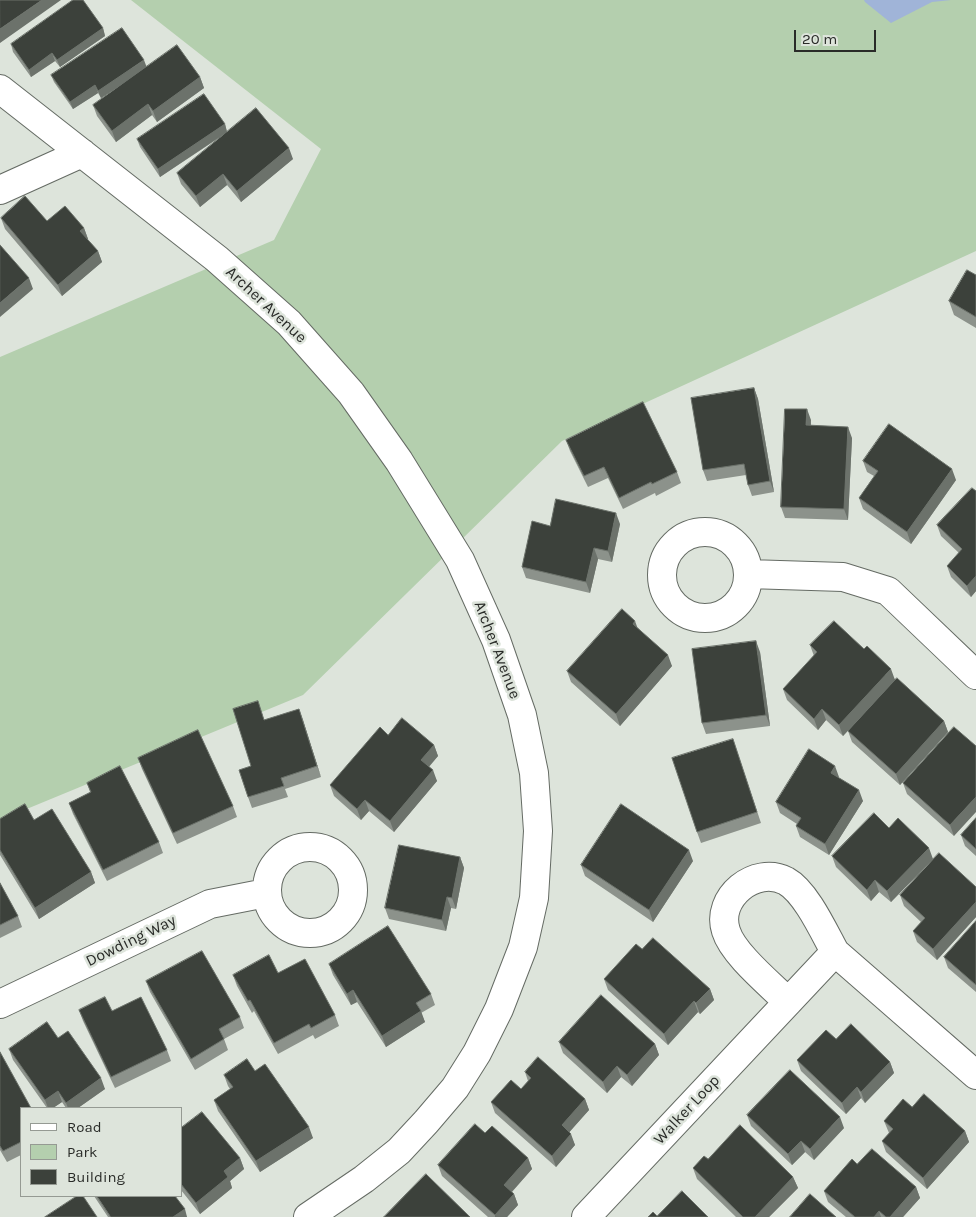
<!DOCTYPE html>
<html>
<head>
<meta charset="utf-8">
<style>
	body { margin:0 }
	#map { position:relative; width:976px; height:1217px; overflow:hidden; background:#dde4db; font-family:Karla,sans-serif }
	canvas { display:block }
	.legend { position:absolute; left:20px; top:1107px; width:162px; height:90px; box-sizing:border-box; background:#dde4db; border:1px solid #959a93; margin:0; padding:6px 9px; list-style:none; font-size:15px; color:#292b28 }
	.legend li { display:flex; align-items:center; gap:10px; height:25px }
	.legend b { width:25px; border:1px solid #959a93 }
	.scale { position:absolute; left:794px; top:30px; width:82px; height:22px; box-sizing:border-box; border:2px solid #292b28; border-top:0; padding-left:6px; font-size:15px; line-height:18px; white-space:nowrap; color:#292b28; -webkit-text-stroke:4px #dde4db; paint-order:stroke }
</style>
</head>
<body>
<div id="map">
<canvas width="976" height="1217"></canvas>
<ul class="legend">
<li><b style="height:6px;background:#fff"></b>Road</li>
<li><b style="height:14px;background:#b4cfae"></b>Park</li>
<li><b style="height:14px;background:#3c413b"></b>Building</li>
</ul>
<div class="scale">20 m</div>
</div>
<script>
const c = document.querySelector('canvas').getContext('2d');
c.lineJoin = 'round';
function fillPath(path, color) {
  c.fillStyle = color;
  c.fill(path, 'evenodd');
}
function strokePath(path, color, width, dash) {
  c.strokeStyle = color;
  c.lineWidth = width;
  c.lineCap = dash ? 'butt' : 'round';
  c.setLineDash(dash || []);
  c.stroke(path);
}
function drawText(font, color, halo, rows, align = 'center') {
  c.font = font + ' Karla,sans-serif';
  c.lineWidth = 5;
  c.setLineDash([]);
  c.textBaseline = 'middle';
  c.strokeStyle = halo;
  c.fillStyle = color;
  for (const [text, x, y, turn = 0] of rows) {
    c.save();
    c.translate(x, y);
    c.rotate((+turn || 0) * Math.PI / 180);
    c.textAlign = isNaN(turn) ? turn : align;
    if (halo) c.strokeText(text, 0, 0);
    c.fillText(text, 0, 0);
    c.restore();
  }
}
const green = new Path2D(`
	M131 0H976V251L562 441 303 695 0 820V357L274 240 321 149Z`);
const water = new Path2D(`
	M864 0H951L932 2 891 23 865 2Z`);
const minor = new Path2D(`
	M0 89 217 259 289 323 351 393 399 461 460 560 496 640 522 715 534 773 538 831 534 898 523 947 499 1009 477 1053 455 1088 426 1122 399 1151 364 1179 308 1217
	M0 190 82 153
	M662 575a43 43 0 1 1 86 0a43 43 0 1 1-86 0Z
	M748 574 843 577 888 591 976 675
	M267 890a43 43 0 1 1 86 0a43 43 0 1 1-86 0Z
	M788 1002C770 984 733 954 726 931 715 898 755 865 786 881 806 892 824 932 835 952
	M0 1004 210 904 266 893
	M586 1217 835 952 976 1075`);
const wall = new Path2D(`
	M103 28 105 36 60 67 55 61 31 77 13 52 11 44Z
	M146 67 200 77 204 88 157 122 152 115 116 142 97 116 93 105 118 87 101 98 98 93 73 109 54 82 51 75Z
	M225 124 227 132 293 159 241 202 227 185 200 207 181 184 177 173 225 134 160 177 140 147 137 139Z
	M1 218 47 221 84 228 88 239H87L98 251 102 262 62 296 5 229Z
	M976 275V328L954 315 949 301Z
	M754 388 758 399 774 492 752 496 748 485 746 475 707 481 703 470Z
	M811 420V425L852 438 848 520 785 518 781 507Z
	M566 440 677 472 681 483 656 496 655 493 623 509 608 478 588 487 570 451Z
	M863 461 956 480 911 544 863 509 859 498 874 476 867 472Z
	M976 491V591L971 597 951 577 947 566 959 553 941 536 937 525Z
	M620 524 612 562 598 559 590 593 526 578 522 567 550 526Z
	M638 628 672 666 620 726 571 682 567 671Z
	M810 645 895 679 944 721 948 732 900 785 852 742 848 731 877 700 843 736 826 720 818 730 787 700 783 689 814 656Z
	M760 652 770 726 706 734 702 723Z
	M258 701 264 720 299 709 321 777 285 789 288 797 252 808 248 797Z
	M954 727V836L907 794 903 783Z
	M388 735 434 745 438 756 429 767 437 781 394 832 369 811 361 820 334 796 330 785Z
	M733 739 761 823 701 843 697 832Z
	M138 758 233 806 237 817 177 844 142 769Z
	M839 777V778L863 801 829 855 800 837 796 826 797 824 780 813 776 802Z
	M87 783 159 842 163 853 107 881 73 814 69 803 90 792Z
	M976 818V856L965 846 961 835Z
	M0 819 34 820 91 872 95 883 39 919 0 855Z
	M889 828 933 859 891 902 879 892 871 901 836 867 832 856Z
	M460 857 464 868 456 909 451 908 446 931 389 919 385 908Z
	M693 861 653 922 585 876 581 865Z
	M0 883 18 916 22 927 0 938Z
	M976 887V917L937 960 917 942 913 931 921 922 904 906 900 895Z
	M976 921V992L948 968 944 957Z
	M642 949 710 989 714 1000 700 1014 698 1012 668 1045 608 990 604 979Z
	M329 964 431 994 435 1005 421 1013 425 1022 386 1047 357 1002 351 1005 333 975Z
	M278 973 335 1015 339 1026 315 1039 313 1035 278 1054 254 1011 252 1013 237 986 233 975Z
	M146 981 240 1017 244 1028 224 1039 228 1050 195 1070 150 992Z
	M79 1010 167 1050 171 1061 115 1088 83 1021Z
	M58 1038 105 1089 78 1108H66L62 1102 53 1108H47L13 1060 9 1049Z
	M836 1039 890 1062 894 1073 865 1103 861 1098 846 1114 801 1071 797 1060Z
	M559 1042 655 1044 659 1055 632 1086 621 1077 607 1093 563 1053Z
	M0 1052 21 1108V1155L7 1162 0 1150Z
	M255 1071 313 1138 260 1172 218 1111 214 1100 230 1089 228 1086 224 1075Z
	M525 1072 585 1099 589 1110 569 1132 575 1145 556 1167 495 1113 491 1102 521 1089 528 1081Z
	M912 1107 965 1131 969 1142 927 1189 886 1152 882 1141 889 1133 884 1121Z
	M747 1115 844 1128 814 1160 805 1152 792 1165 751 1126Z
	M181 1128 240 1158 244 1169 230 1181 232 1188 200 1214 181 1190Z
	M485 1133 528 1158 532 1169 512 1192 514 1194 518 1205 507 1217H488L442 1176 438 1165Z
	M708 1159 793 1177 798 1188 769 1217H736L697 1179 693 1168Z
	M857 1164 916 1187 920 1198 903 1217H846L828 1202 824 1191Z
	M94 1196H175L187 1217H108Z`);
const shadedWall = new Path2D(`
	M42 0H61L0 43V29Z
	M103 28 105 36 60 67 57 60Z
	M52 53 55 61 31 77 29 70Z
	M144 60 147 68 101 98 98 91Z
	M200 77 204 88 157 122 153 111Z
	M95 85 98 93 73 109 70 102Z
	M148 104 152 115 116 142 112 131Z
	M225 124 227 132 160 177 158 169Z
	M289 148 293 159 241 202 237 191Z
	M223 174 227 185 200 207 196 196Z
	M84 228 88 239 84 242 80 231Z
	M98 251 102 262 62 296 58 285Z
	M29 278 33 289 0 317V303Z
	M754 388 758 399 774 492 770 481Z
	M807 409 811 420 810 436 806 425Z
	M848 427 852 438 848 520 844 509Z
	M952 469 956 480 911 544 907 532Z
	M616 513 620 524 612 562 608 551Z
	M594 548 598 559 590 593 586 582Z
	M976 576V591L971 597 967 586Z
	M635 621 639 632 633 624Z
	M756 641 760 652 770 726 766 715Z
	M668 655 672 666 620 726 616 714Z
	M891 669 895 680 843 736 839 725Z
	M299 709 303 720 321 777 317 766Z
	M822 709 826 720 818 730 814 719Z
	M944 721 948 732 900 785 896 774Z
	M434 745 438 756 425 771 421 760Z
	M835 766 839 777 835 784 831 773Z
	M433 770 437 781 394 832 390 821Z
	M859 790 863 801 829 855 825 844Z
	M976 797V812L954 836 950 825Z
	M365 800 369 811 361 820 357 809Z
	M929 848 933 859 891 902 887 891Z
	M689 850 693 861 653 922 649 910Z
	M460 857 464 868 456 909 452 898Z
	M91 872 95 883 39 919 35 908Z
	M875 880 879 892 871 901 867 890Z
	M447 897 451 908 446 931 442 920Z
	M976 902V917L937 960 933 949Z
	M710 989 714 1000 700 1014 696 1003Z
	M353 990 357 1002 351 1005 347 994Z
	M694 1001 698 1012 668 1045 664 1034Z
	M421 1011 425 1022 386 1047 382 1036Z
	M655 1044 659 1055 632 1086 627 1075Z
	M890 1062 894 1073 865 1103 861 1092Z
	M617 1066 621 1077 607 1093 603 1082Z
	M101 1078 105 1089 78 1108H68L66 1103Z
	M857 1087 861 1098 846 1114 842 1103Z
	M58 1091 62 1102 53 1108H48L45 1100Z
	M585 1099 589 1110 566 1136 562 1125Z
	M840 1117 844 1128 814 1160 810 1149Z
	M309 1127 313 1138 260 1172 256 1161Z
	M965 1131 969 1142 927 1189 923 1178Z
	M571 1134 575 1145 556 1167 552 1156Z
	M801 1141 805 1152 792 1165 788 1154Z
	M240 1158 244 1169 230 1181 232 1188 200 1214 196 1203 224 1171Z
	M528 1158 532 1169 508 1196 504 1185Z
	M793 1177 798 1188 769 1217H755Z
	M916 1187 920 1198 903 1217H890Z
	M514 1194 518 1205 507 1217H495V1215Z
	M185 1209 187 1217H173Z
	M879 1211 881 1217H874Z`);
const building = new Path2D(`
	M0 0H42L0 29Z
	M73 0H83L103 28 57 60 52 53 29 70 11 44Z
	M122 28 144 60 98 91 95 85 70 102 51 75Z
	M177 45 200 77 153 111 148 104 112 131 93 105Z
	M204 94 225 124 158 169 137 139Z
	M256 108 289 148 237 191 223 174 196 196 177 173Z
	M25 196 47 221 65 206 84 228 80 231 98 251 58 285 1 218Z
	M0 245 29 278 0 303Z
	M967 270 976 275V317L949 301Z
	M754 388 770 481 748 485 744 464 703 470 691 398Z
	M643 402 677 472 652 484 651 482 619 498 604 467 584 476 566 440Z
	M785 409H807L806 425 848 427 844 509 781 507Z
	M889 424 952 469 907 532 859 498 878 471 863 461Z
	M972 488 976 491V576L967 586 947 566 962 549 937 525Z
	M556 499 616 513 608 551 594 548 586 582 522 567 532 521 550 526Z
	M622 609 635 621 633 624 668 655 616 714 567 671Z
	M834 621 864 649 867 646 891 669 839 725 822 709 814 719 783 689 817 652 810 645Z
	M756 641 766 715 702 723 692 649Z
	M897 678 944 721 896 774 848 731Z
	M258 701 264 720 299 709 317 766 281 778 284 786 248 797 239 770 251 766 233 709Z
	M402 718 434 745 421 760 433 770 390 821 365 800 357 809 330 785 380 727 388 735Z
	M954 727 976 746V797L950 825 903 783Z
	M198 730 233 806 173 833 138 758Z
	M733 739 757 812 697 832 672 758Z
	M809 749 835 766 831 773 859 790 825 844 796 826 801 818 776 802Z
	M120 766 159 842 103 870 69 803 91 792 87 783Z
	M25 804 34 820 52 809 91 872 35 908 0 850V819Z
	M621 804 689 850 649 910 581 865Z
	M874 813 889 828 898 818 929 848 887 891 875 880 867 890 832 856Z
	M976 818V849L961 835Z
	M399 845 460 857 452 898 447 897 442 920 385 908Z
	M939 853 976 887V902L933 949 913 931 925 918 900 895Z
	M0 883 18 916 0 925Z
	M976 921V985L944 957Z
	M388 926 431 994 416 1003 421 1011 382 1036 353 990 347 994 329 964Z
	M653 938 710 989 696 1003 694 1001 664 1034 604 979 636 944 642 949Z
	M202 951 240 1017 219 1029 224 1039 191 1059 146 981Z
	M269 955 278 973 305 959 335 1015 311 1028 309 1024 274 1043 250 1000 248 1001 233 975Z
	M601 995 655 1044 627 1075 617 1066 603 1082 559 1042Z
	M105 997 112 1011 141 997 167 1050 111 1077 79 1010Z
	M47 1022 58 1038 68 1031 101 1078 66 1103 58 1091 45 1100 9 1049Z
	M851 1024 890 1062 861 1092 857 1087 842 1103 797 1060 826 1030 836 1039Z
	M0 1052 31 1108H21V1142L3 1151 0 1146Z
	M538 1057 585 1099 562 1125 571 1134 552 1156 491 1102 511 1080 521 1089 531 1078 525 1072Z
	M247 1059 255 1071 265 1064 309 1127 256 1161 214 1100 233 1087 224 1075Z
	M790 1070 840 1117 810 1149 801 1141 788 1154 747 1115Z
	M924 1094 965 1131 923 1178 882 1141 893 1129 884 1121 903 1099 912 1107Z
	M202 1112 240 1158 224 1171 228 1177 196 1203 181 1184V1128Z
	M475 1124 485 1133 492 1126 528 1158 504 1185 514 1194 495 1215 438 1165Z
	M740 1125 793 1177 755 1217H743L693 1168 704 1156 708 1159Z
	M872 1149 916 1187 890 1217H886L879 1211 874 1217H855L824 1191 852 1159 857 1164Z
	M426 1174 470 1217H384Z
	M682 1191 708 1217H648L653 1212 657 1216Z
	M810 1194 836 1217H790Z
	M77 1196H83L97 1217H45Z
	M97 1196H175L185 1209 173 1217H111Z`);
const streetNames = [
	["Archer Avenue",266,305,43],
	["Archer Avenue",497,650,69],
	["Dowding Way",131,941,-26],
	["Walker Loop",687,1110,-47]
];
fillPath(green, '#b4cfae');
fillPath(water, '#a0b4d8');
strokePath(minor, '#656b64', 30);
strokePath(minor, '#fff', 28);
fillPath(wall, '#8c928b');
fillPath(shadedWall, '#6c726b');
fillPath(building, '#3c413b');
strokePath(building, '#6c726b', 1);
drawText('16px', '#292b28', '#dde4db', streetNames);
</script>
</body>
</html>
